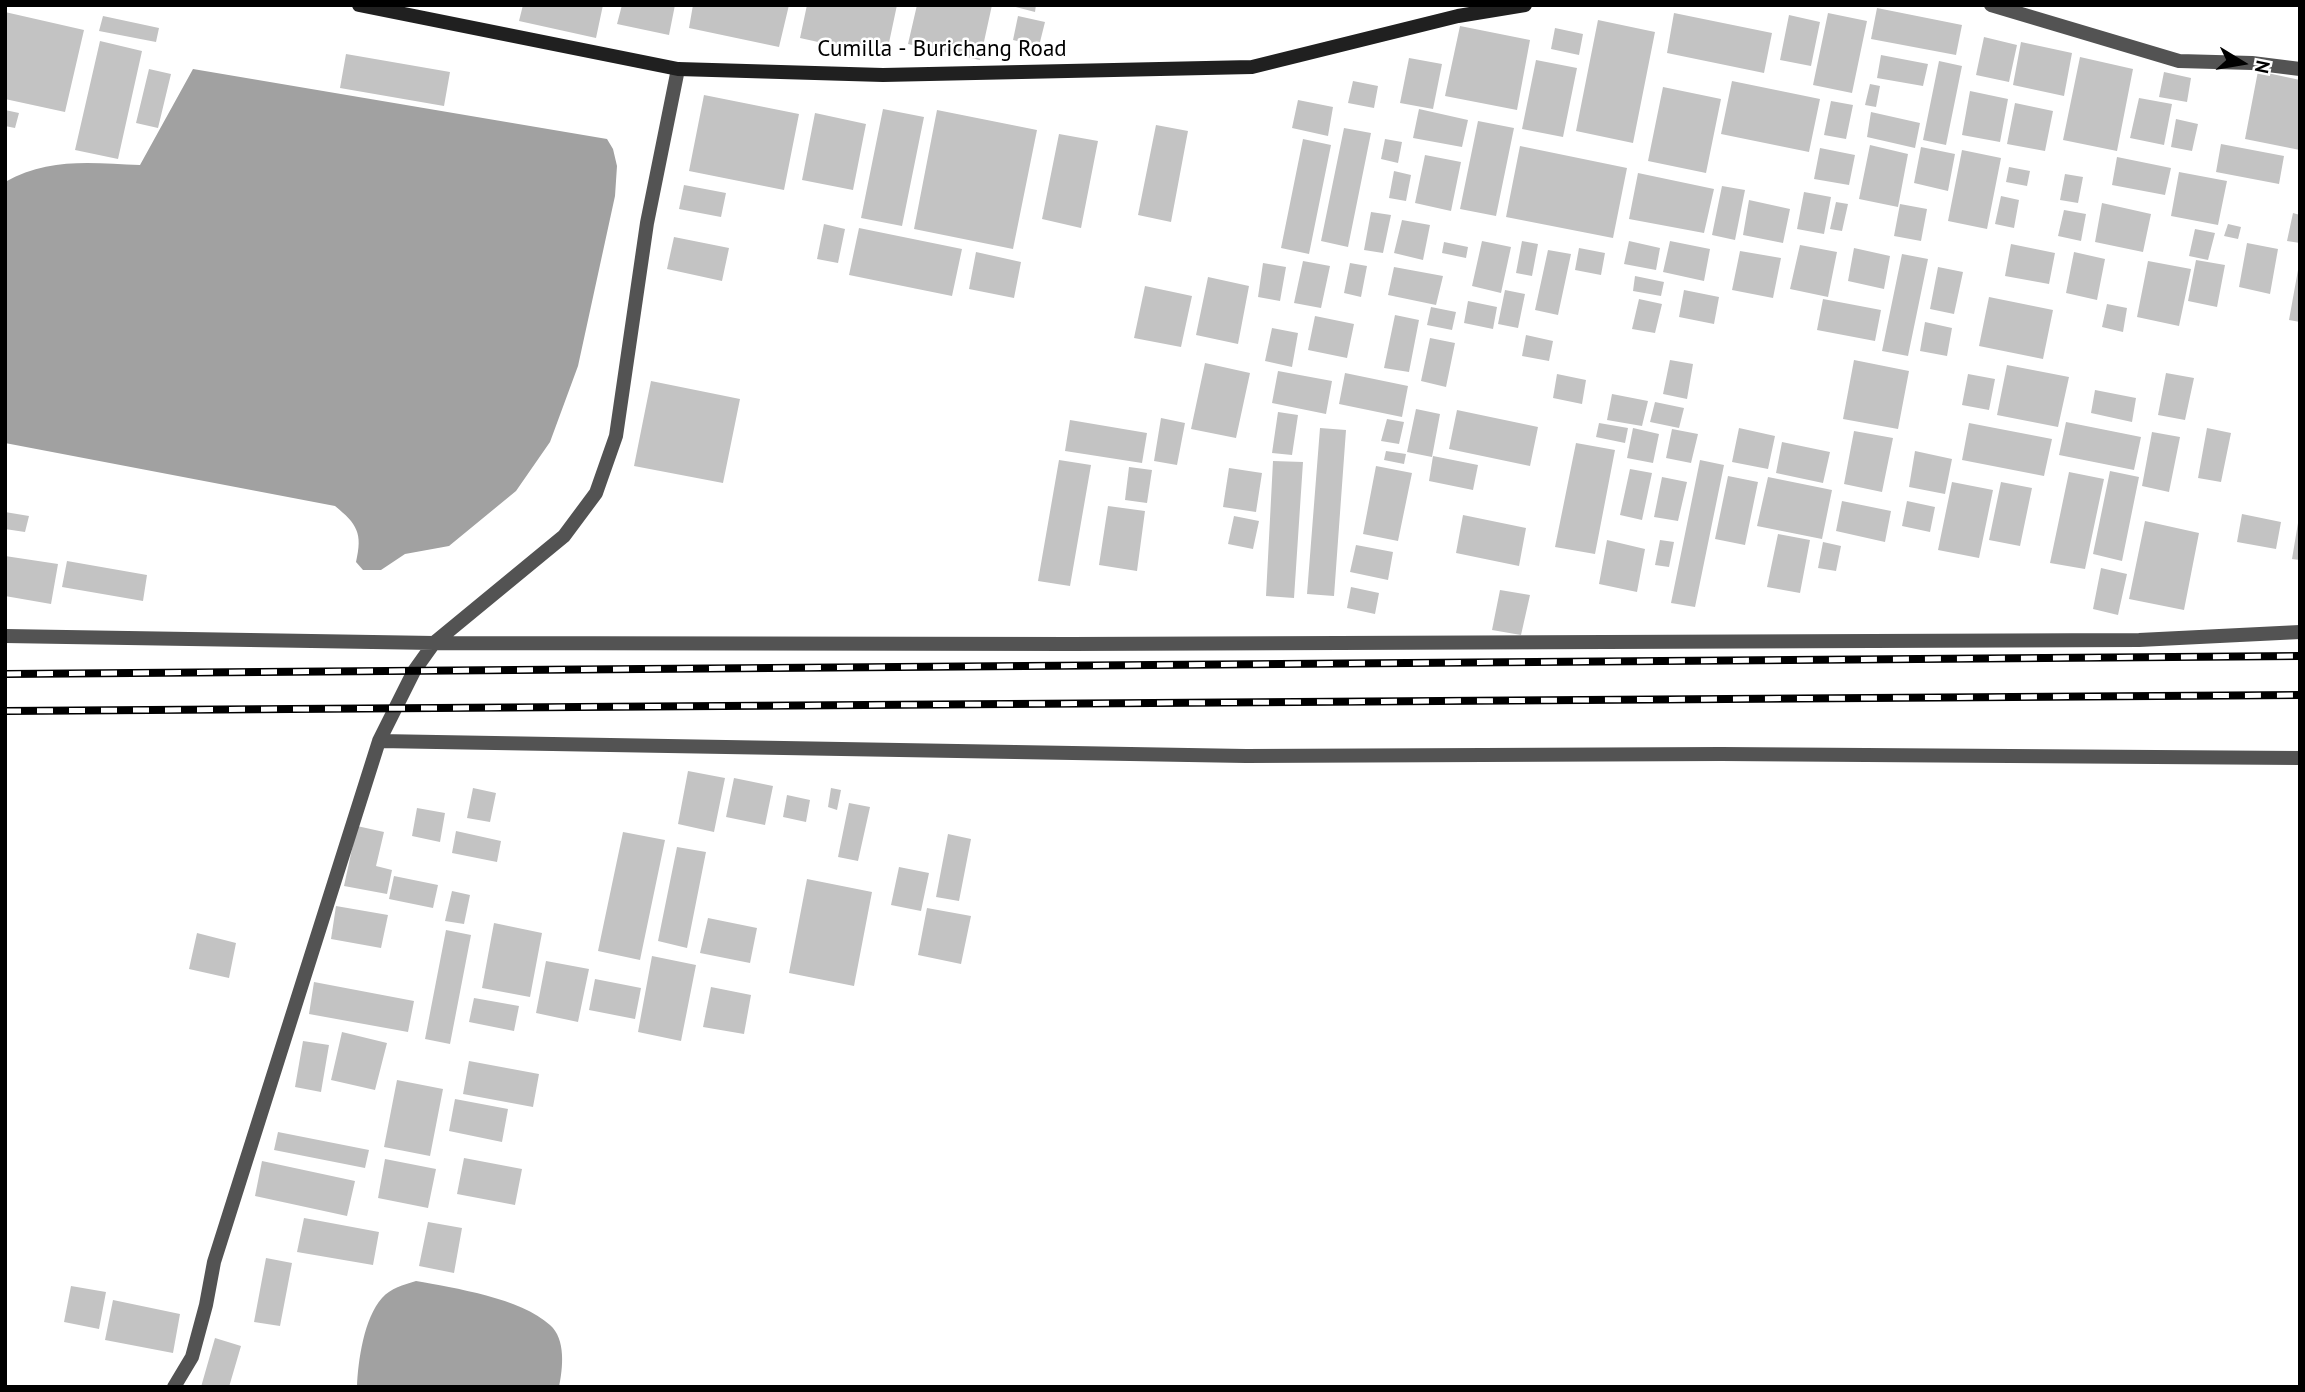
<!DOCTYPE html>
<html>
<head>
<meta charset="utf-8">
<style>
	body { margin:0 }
	#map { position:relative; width:2305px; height:1392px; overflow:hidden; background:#fff; font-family:"PT Sans",sans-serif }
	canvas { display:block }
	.frame { position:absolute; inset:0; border:7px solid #000; pointer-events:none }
	.north { position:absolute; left:2207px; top:28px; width:70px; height:70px; -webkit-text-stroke:5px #fff; paint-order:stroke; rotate:101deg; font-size:19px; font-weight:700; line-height:28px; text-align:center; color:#000 }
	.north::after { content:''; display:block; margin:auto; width:24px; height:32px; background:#000; clip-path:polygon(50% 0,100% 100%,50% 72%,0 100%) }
</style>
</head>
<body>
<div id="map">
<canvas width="2305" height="1392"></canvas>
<div class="frame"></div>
<div class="north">N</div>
</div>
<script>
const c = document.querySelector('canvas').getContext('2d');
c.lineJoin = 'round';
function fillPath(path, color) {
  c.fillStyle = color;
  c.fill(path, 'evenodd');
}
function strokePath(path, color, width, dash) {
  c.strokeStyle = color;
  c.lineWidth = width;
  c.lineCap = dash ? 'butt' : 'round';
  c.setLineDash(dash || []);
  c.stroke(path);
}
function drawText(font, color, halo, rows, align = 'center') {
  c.font = font + ' "PT Sans",sans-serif';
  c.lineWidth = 5;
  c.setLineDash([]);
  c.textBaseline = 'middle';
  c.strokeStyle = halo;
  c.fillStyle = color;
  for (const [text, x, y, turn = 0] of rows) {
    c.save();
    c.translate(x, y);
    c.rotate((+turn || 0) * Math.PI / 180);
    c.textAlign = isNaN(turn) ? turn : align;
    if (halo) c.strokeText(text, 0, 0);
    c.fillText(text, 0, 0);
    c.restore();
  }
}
const water = new Path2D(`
	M193 69 607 139 613 149 617 166 615 196 578 366 550 442 516 491 449 546 405 554 381 570H363L356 562C363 533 357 524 335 506L5 443V182C49 157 92 163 140 165Z
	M416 1281C454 1288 521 1298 550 1325 566 1339 563 1368 559 1387H357C358 1361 364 1318 382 1298 391 1288 403 1285 416 1281Z`);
const building = new Path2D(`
	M523 5H603L596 38 519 21Z
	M622 5H675L669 35 617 24Z
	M693 5H789L779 47 689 28Z
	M807 5H897L886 57 800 38Z
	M917 5H992L980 60 908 44Z
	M1008 5H1036L1035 12Z
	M1877 8 1962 25 1956 55 1871 39Z
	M5 12 84 30 65 112 5 99Z
	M1674 13 1772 33 1764 73 1667 53Z
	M1828 13 1867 21 1852 93 1813 85Z
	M1789 15 1820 22 1811 66 1780 60Z
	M103 16 159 28 156 42 99 31Z
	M1018 16 1045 22 1039 46 1013 40Z
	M1598 20 1655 32 1633 143 1576 131Z
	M1460 26 1530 40 1517 110 1445 96Z
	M1555 28 1583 34 1579 55 1551 49Z
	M1984 37 2017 45 2009 82 1976 75Z
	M100 41 142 51 118 159 75 150Z
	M2021 42 2072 53 2064 96 2013 85Z
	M346 54 450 72 444 106 340 88Z
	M1881 55 1928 64 1923 86 1877 78Z
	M2080 57 2133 69 2117 151 2063 140Z
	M1409 58 1442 64 1433 109 1400 103Z
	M1536 60 1577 68 1563 137 1522 129Z
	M1939 61 1962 66 1946 145 1923 140Z
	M149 69 171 74 158 128 136 123Z
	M2258 71 2300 80V150L2245 139Z
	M2164 72 2191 78 2187 102 2159 97Z
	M1353 81 1378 86 1374 108 1348 103Z
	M1732 81 1820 99 1809 152 1721 134Z
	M1870 84 1880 86 1876 107 1865 105Z
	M1663 87 1721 99 1706 173 1648 161Z
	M1970 91 2008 99 2000 142 1962 135Z
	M704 95 799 114 784 190 689 171Z
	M2139 98 2172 104 2164 145 2130 138Z
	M1298 100 1333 107 1328 136 1292 128Z
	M1831 101 1853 105 1846 139 1824 135Z
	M2015 103 2053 111 2045 151 2007 144Z
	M883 109 924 117 902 226 861 218Z
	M1419 109 1468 120 1462 147 1413 138Z
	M5 110 19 113 15 128 5 126Z
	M937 110 1037 130 1013 249 914 229Z
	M1871 112 1920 123 1915 148 1867 137Z
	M815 113 866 124 853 190 802 180Z
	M2176 119 2198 124 2192 151 2171 147Z
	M1478 121 1514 128 1496 216 1460 209Z
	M1156 125 1188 131 1171 222 1138 215Z
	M1344 128 1371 133 1348 247 1321 241Z
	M1059 134 1098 141 1081 228 1042 219Z
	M1303 139 1331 145 1309 254 1281 248Z
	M1385 139 1402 142 1398 163 1381 159Z
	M2221 144 2284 156 2279 184 2216 172Z
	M1870 145 1908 154 1898 207 1859 199Z
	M1520 146 1627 168 1613 238 1506 217Z
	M1921 147 1955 154 1948 191 1914 183Z
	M1820 148 1855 155 1849 185 1814 179Z
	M1962 150 2001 158 1987 229 1948 221Z
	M1425 155 1461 162 1451 211 1415 203Z
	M2117 157 2171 168 2165 195 2112 185Z
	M2009 167 2030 171 2027 186 2006 182Z
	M1394 171 1411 175 1406 201 1389 198Z
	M2179 172 2227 181 2218 225 2171 216Z
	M1638 173 1714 189 1704 233 1629 219Z
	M2065 174 2083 177 2078 203 2060 200Z
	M684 185 726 193 721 217 679 209Z
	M1722 186 1745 190 1735 240 1712 235Z
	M1804 192 1831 197 1824 234 1797 229Z
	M2001 196 2019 200 2014 228 1995 224Z
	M1749 200 1790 209 1783 243 1743 235Z
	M1836 202 1848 204 1842 231 1830 229Z
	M2102 203 2151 214 2143 252 2095 242Z
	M1900 204 1927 209 1921 241 1894 236Z
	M2064 210 2086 214 2081 241 2058 236Z
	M1371 212 1391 215 1383 253 1364 250Z
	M2293 213 2300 215V243L2287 241Z
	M1402 220 1430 225 1423 260 1394 253Z
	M824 224 845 229 838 263 817 259Z
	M2228 224 2241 227 2238 239 2224 236Z
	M859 228 962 249 952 296 849 275Z
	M2195 229 2215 233 2208 260 2189 256Z
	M674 237 729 248 722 281 667 269Z
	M1482 241 1511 247 1501 293 1472 286Z
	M1522 241 1538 244 1532 276 1516 273Z
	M1629 241 1660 248 1656 270 1624 264Z
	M1670 241 1710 249 1704 281 1663 272Z
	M1444 242 1468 247 1466 258 1442 253Z
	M2247 243 2278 249 2270 294 2239 287Z
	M2011 244 2055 253 2049 284 2005 276Z
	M1800 245 1837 252 1828 297 1790 289Z
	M1579 248 1605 253 1601 275 1575 270Z
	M1854 248 1890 256 1884 289 1848 281Z
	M1548 250 1571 254 1558 315 1535 310Z
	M1740 251 1781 258 1773 298 1732 290Z
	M976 252 1021 262 1014 298 969 289Z
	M2074 252 2105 259 2097 300 2066 293Z
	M1902 254 1928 259 1908 356 1882 351Z
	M2196 260 2225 265 2217 307 2188 301Z
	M1303 261 1330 266 1321 308 1294 303Z
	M2148 261 2191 269 2179 326 2137 317Z
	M1263 263 1286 267 1280 301 1258 297Z
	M1350 263 1367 266 1361 297 1344 293Z
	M1394 267 1443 276 1436 305 1388 295Z
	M1938 267 1963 272 1954 314 1930 309Z
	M2298 270H2300V322L2289 320Z
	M1635 276 1664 282 1661 296 1633 291Z
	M1208 277 1249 286 1238 344 1196 335Z
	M1145 286 1192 296 1181 347 1134 338Z
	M1505 290 1525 294 1518 328 1498 324Z
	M1684 290 1719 297 1714 324 1679 317Z
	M1989 297 2053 310 2043 359 1979 346Z
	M1639 299 1662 304 1655 333 1632 329Z
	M1823 299 1881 310 1875 341 1817 330Z
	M1468 301 1497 307 1493 329 1464 323Z
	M2107 304 2127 308 2123 332 2102 327Z
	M1431 307 1456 312 1452 330 1427 325Z
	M1395 315 1419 320 1409 372 1384 368Z
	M1315 316 1354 324 1347 358 1308 350Z
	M1925 322 1952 328 1947 356 1920 351Z
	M1272 328 1298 333 1292 367 1265 361Z
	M1526 335 1553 341 1549 361 1522 356Z
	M1430 338 1455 343 1446 387 1421 381Z
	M1670 360 1693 364 1687 399 1663 394Z
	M1854 360 1909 371 1898 429 1843 419Z
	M1205 363 1250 373 1236 438 1191 429Z
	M2007 365 2069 377 2058 427 1997 415Z
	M1278 371 1332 381 1326 414 1272 403Z
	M1345 373 1408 386 1402 417 1339 404Z
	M2166 373 2194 378 2185 420 2158 415Z
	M1557 374 1586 380 1582 404 1553 398Z
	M1968 374 1995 379 1989 410 1962 405Z
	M651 381 740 399 723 483 634 466Z
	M2095 390 2136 398 2132 422 2091 413Z
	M1612 394 1648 401 1642 426 1607 420Z
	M1655 402 1684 408 1679 428 1650 422Z
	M1416 409 1440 414 1432 457 1407 452Z
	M1457 410 1538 427 1530 466 1449 449Z
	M1278 412 1298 415 1292 455 1272 453Z
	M1161 418 1185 423 1177 465 1154 461Z
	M1387 419 1404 422 1399 444 1381 441Z
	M1070 420 1147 433 1142 463 1065 451Z
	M2066 422 2141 437 2134 470 2059 455Z
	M1599 423 1628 428 1625 443 1596 437Z
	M1969 423 2052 439 2044 476 1962 460Z
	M1320 428 1346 430 1334 596 1307 594Z
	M1633 428 1659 434 1653 463 1627 458Z
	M1739 428 1775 436 1768 469 1732 462Z
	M2207 428 2231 433 2221 482 2198 478Z
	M1672 429 1698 434 1691 463 1666 458Z
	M1854 431 1893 438 1882 492 1844 484Z
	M2152 432 2180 437 2169 492 2142 486Z
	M1782 442 1830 452 1823 483 1776 473Z
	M1576 443 1615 450 1595 554 1555 547Z
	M1386 451 1406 454 1404 464 1384 460Z
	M1915 451 1952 459 1945 494 1909 487Z
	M1433 456 1478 465 1473 490 1429 481Z
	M1059 460 1091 465 1070 586 1038 581Z
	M1700 460 1724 465 1695 607 1671 603Z
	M1273 461 1303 462 1294 598 1266 596Z
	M1376 466 1412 473 1398 541 1363 534Z
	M1129 467 1152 470 1147 503 1125 500Z
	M1229 468 1262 473 1256 512 1223 507Z
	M1630 469 1652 473 1642 520 1620 515Z
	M2110 471 2139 477 2122 561 2093 554Z
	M2069 472 2104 479 2085 569 2050 563Z
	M1728 476 1758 482 1745 545 1715 539Z
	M1662 477 1687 482 1678 521 1654 517Z
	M1768 477 1832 490 1822 539 1757 526Z
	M1952 482 1993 490 1979 558 1938 550Z
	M2001 482 2032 488 2020 546 1989 540Z
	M1842 501 1891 511 1885 542 1836 531Z
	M1907 501 1935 507 1930 532 1902 526Z
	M1108 506 1145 511 1137 571 1099 565Z
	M5 512 29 516 25 532 5 529Z
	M2242 514 2281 522 2276 549 2237 542Z
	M1463 515 1526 528 1519 566 1456 553Z
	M1234 516 1259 521 1253 549 1228 544Z
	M2145 521 2199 533 2184 610 2129 599Z
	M2298 523 2300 524V560L2292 559Z
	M1778 534 1810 540 1800 593 1767 587Z
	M1607 540 1645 549 1637 592 1599 584Z
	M1660 540 1674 542 1669 567 1655 565Z
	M1823 542 1841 546 1836 571 1818 568Z
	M1356 545 1393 552 1388 580 1350 572Z
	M5 556 58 564 51 604 5 596Z
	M67 561 147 575 143 601 62 587Z
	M2101 568 2127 574 2118 615 2093 609Z
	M1351 587 1379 593 1375 614 1347 608Z
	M1500 590 1530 595 1521 635 1492 630Z
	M688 771 725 778 714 832 678 824Z
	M734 778 773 786 765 825 726 817Z
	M473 788 496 793 490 822 467 818Z
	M831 788 841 790 837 810 828 807Z
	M787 795 810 800 806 822 783 817Z
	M849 803 870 807 858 861 838 857Z
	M417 808 445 813 440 842 412 836Z
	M357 826 384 832 376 866 392 870 387 894 344 886Z
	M456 831 501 841 497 862 452 853Z
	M623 832 665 840 640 960 598 951Z
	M948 834 971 839 959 901 936 897Z
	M677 847 706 852 687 948 658 941Z
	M899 867 929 873 921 911 891 905Z
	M394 876 438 885 433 908 389 899Z
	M807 879 872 892 854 986 789 973Z
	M452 891 470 895 464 924 445 921Z
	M336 906 388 915 381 948 331 939Z
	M927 908 971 916 961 964 918 955Z
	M708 918 757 928 750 963 700 953Z
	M494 923 542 933 530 997 482 988Z
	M446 930 471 935 450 1044 425 1039Z
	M197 933 236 943 229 978 189 969Z
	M652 956 696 965 681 1041 638 1032Z
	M546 961 589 969 578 1022 536 1013Z
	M595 979 641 988 635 1019 589 1010Z
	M314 982 414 1001 408 1032 309 1014Z
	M711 987 751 995 744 1034 703 1027Z
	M474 998 519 1006 514 1031 469 1022Z
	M342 1032 387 1043 375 1090 331 1080Z
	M303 1041 329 1045 321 1092 295 1087Z
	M469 1061 539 1074 533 1107 463 1094Z
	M397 1080 443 1089 430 1156 384 1147Z
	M455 1099 508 1109 502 1142 449 1131Z
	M278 1132 369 1150 365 1168 274 1150Z
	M464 1158 522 1169 515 1205 457 1194Z
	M385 1159 436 1169 428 1208 378 1198Z
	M262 1161 355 1181 347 1216 255 1196Z
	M304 1218 379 1232 373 1265 297 1252Z
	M428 1222 462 1228 454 1273 419 1266Z
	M266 1258 292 1263 280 1326 254 1322Z
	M71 1286 106 1292 99 1329 64 1322Z
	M113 1300 180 1314 173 1353 105 1340Z
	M215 1338 241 1346 229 1387H201Z`);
const minor = new Path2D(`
	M1991 5 2179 61 2252 63 2300 69
	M5 636 434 643 1072 644 2139 640 2300 632
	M379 741 1246 756 1721 754 2300 758
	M174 1387 192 1357 206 1305 214 1262 379 741 414 671 434 643 564 536 596 493 616 436 647 223 678 69`);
const secondary = new Path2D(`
	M359 5 678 69 883 75 1252 67 1458 16 1525 5`);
const rail = new Path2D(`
	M5 674 2300 656
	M5 711 2300 695`);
const streetNames = [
	["Cumilla - Burichang Road",942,49]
];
fillPath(water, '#a1a1a1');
fillPath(building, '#c3c3c3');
strokePath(minor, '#535353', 14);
strokePath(secondary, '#202020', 14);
strokePath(rail, '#000', 8);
strokePath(rail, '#fff', 5, [16]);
drawText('23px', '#000', '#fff', streetNames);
</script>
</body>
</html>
